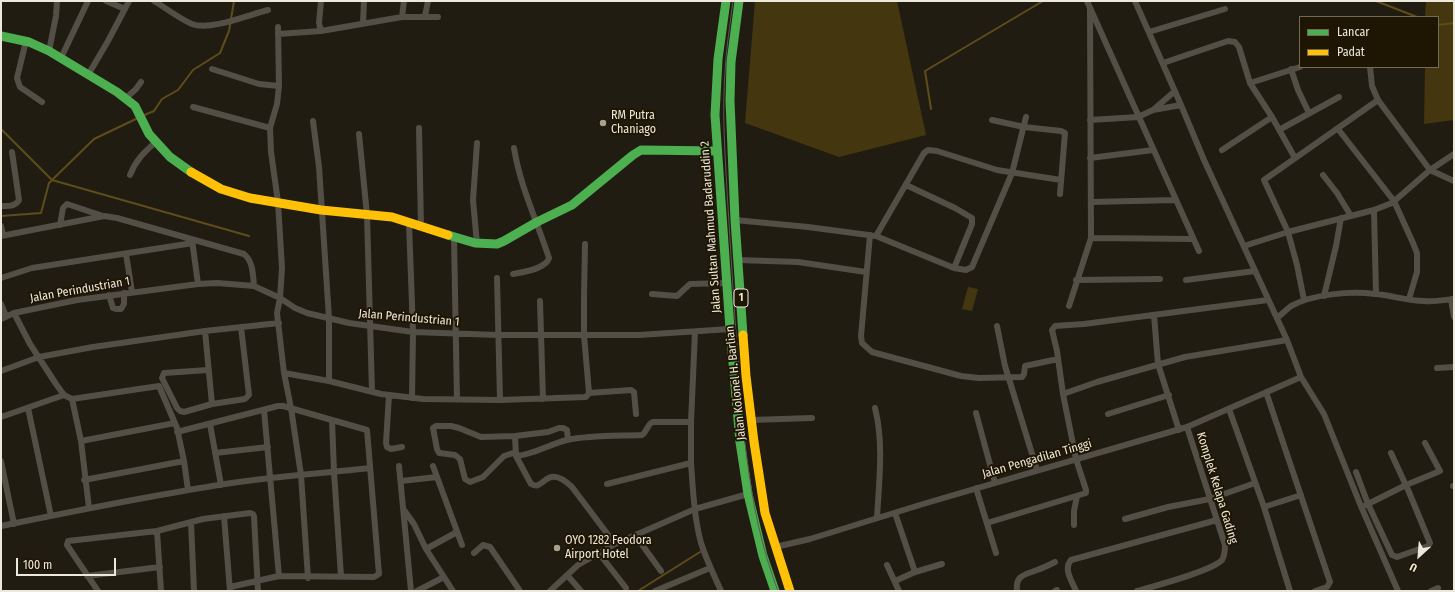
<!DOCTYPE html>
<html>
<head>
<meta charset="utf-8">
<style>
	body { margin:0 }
	#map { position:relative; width:1455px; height:592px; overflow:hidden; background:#211c11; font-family:"Fira Sans Condensed",sans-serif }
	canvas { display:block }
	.frame { position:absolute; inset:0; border:2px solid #ece8db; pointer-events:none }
	.legend { position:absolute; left:1299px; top:16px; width:140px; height:52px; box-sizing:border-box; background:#1e1603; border:1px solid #706a59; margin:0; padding:5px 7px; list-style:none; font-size:12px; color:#ece8db }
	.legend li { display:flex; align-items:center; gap:8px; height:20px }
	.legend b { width:20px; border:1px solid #706a59 }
	.north { position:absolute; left:1399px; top:536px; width:40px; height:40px; -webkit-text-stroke:3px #1e1603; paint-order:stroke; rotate:206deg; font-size:11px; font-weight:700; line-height:16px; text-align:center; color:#ece8db }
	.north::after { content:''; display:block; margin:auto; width:14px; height:18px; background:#ece8db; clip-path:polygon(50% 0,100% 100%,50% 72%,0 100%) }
	.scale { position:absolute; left:16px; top:558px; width:100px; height:18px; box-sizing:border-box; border:2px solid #ece8db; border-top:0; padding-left:5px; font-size:12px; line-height:14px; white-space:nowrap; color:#ece8db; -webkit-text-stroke:3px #1e1603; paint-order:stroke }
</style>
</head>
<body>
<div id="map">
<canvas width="1455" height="592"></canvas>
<div class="frame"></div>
<ul class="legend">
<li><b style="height:5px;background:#4caf50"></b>Lancar</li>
<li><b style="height:5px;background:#ffc107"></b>Padat</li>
</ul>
<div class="north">U</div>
<div class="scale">100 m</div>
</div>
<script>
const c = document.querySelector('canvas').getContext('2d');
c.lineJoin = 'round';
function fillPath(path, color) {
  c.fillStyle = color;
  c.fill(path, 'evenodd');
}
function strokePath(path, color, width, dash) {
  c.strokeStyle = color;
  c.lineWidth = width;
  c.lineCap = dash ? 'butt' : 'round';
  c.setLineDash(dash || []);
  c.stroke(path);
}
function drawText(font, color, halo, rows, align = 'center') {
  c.font = font + ' "Fira Sans Condensed",sans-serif';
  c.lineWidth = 4;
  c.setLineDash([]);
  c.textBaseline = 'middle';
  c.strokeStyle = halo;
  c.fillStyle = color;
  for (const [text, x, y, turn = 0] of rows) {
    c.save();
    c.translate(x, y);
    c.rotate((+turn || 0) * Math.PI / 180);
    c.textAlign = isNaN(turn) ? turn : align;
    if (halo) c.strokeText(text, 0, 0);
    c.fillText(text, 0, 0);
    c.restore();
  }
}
const green = new Path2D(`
	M755 1H897L926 135 839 157 745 123Z
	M1426 1H1454V120L1424 124 1425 67H1438V17H1425Z
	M968 287 978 289 972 311 962 309Z`);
const stream = new Path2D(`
	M1376 1 1417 17
	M1438 25 1454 23
	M931 109 925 71 1043 1
	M142 116 154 111 162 99 178 90 193 70 220 53 229 31 234 1
	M1 129 52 180 249 236
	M1 216 41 213 49 183 94 139 138 118
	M638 591 700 552`);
const street = new Path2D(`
	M106 1 125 9
	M154 1C166 8 178 18 192 24 210 31 248 15 268 10
	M321 1 319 23 321 31 402 17H438
	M1087 1 1199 251
	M1135 1 1181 105 1204 160 1287 340 1301 377 1324 414 1360 504 1398 591
	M425 16 428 1
	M402 17 404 1
	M363 23 364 1
	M278 27 279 86 277 104 270 128 271 152 278 202 282 268 280 298 277 313 284 373 291 408 301 475 308 578
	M1149 32 1225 9
	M278 34 321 31
	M26 41 17 78 20 87 42 102
	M49 51 56 16 57 1
	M61 58 88 1
	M1163 63 1228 41 1235 42 1239 47 1250 83 1272 117 1295 158
	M1370 67 1372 86 1378 100 1430 170 1454 181
	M212 69 259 84 279 86
	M1291 69 1298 90 1309 113
	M88 75 108 41 129 1
	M1250 83 1300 67
	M126 98 136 89 141 82
	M193 107 270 128
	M1153 110 1175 91
	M992 120 1024 127 1061 131 1065 133 1060 194
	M1090 120 1138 117 1153 110 1181 105
	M313 121 319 167 329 318V381
	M419 128 421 227
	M1338 129 1394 201 1413 243 1417 253V272L1409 299
	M1279 130 1339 97
	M359 134 367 215 372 392
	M477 143 473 200 477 244
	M1222 150 1272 117
	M1090 158 1153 150
	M130 175C136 160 144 152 156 142
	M1323 175 1337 193 1351 216
	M906 185 955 208 972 218V224L954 268
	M1091 202 1176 200
	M1 206C8 206 15 207 19 200L12 152
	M1374 210 1376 294
	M735 220 808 227 876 236 954 268 966 270 972 267 1012 173 1026 117
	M409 223 413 332 412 398
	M60 225 63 208 67 204 103 216
	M1 226 3 235
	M870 235 861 336 862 343 872 352 961 376 979 378 1022 377 1024 374 1025 366 1058 359
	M1 236 104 216 117 218 244 254C253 261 253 275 254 286
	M876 236 924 153 928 150 937 151 997 170 1061 180
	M454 237 457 400
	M1091 238 1193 239
	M192 240 198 284
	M1244 246 1288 232 1374 210 1392 203 1430 170 1454 154
	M126 254 132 292
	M738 260 798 262 866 272
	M513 274C523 272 546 269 549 258 537 221 520 186 514 148
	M1 278 32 268 193 243
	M497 278 500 400
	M1076 280 1160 279
	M1186 280 1255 271
	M652 294 677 296 690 284 727 283
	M109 295 113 308 116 309H121L124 304V293
	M1324 296 1336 246 1341 218
	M1451 299 1454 317
	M1304 300 1297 265 1288 232 1264 180 1378 100
	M540 301 543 399
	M1 304 6 316
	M1069 306 1091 238 1090 8
	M14 313 30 344 56 384 64 395 72 399 81 441 89 508
	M1154 315 1158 364 1179 430
	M1277 318C1282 314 1286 310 1291 306 1313 294 1350 291 1375 294 1391 295 1407 301 1424 301 1434 302 1444 300 1454 299
	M1 319 14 313 77 300 198 284 217 283 254 286 280 298 295 308 307 313 349 323 413 332 498 335H639L730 329
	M997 326 1005 366 1037 470
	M205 331 212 404
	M1437 368 1454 367
	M208 370 164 373 162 378 177 408 180 411 184 412 212 404 245 399 249 395 241 327
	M1 371 39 357 93 347 205 331 279 323
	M284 373 329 381 381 394 423 399 500 400 586 397 589 393 584 335V298L585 244
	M1266 392 1330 582 1327 587 1315 591
	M589 393 631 390 634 392 636 414
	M1063 394 1057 351 1052 330 1055 326 1084 324 1268 300
	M389 395 386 443 387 447 391 449 402 447
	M72 399 159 386 177 428 184 461 188 490
	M28 408 51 516
	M875 408C884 443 879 482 877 518
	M1229 409 1264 507 1290 591
	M264 410 279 576
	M976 413 995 483
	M1108 414 1169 395
	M1 417 64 395
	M332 420 334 472 341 576
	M751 420 812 418
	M210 424 221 485
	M177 432 278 406H283L367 430 379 574 374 577 279 576 230 587
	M515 436 516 456 531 484C545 492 545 462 572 487L615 544
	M81 441 175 423
	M516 452 504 456 483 477 470 482 465 479 460 459 455 455 439 453 437 449 433 428 436 426H451L459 428 481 437 515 436 548 432 559 428H563L567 430 568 440
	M215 453 268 447
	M516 456C533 455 550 444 567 440 589 435 618 436 642 435 647 432 647 424 653 422H691
	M1 461 14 524
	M691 463C693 489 694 517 701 543 706 559 714 575 721 591
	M399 466 411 591
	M433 466 462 545
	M1356 472 1368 504 1392 555 1397 557 1428 546 1430 543 1409 492 1391 453
	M84 480 184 461
	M401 481 437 477
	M607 484 691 463V422L695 332
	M1453 486H1454
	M976 488 996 553
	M1366 505 1406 485 1440 471 1425 443
	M1264 507 1301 495
	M404 510 414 524 426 549 453 591
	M895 513 915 572
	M224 516 230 591
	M1125 519 1168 507 1210 499 1255 483
	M191 522 194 591
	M987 523 1086 493V490L1076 459 1063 394 1097 382 1185 357 1287 340
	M1074 525V511L1077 496
	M1 526C70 512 138 498 207 487 261 477 316 474 370 468
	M157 531 161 591
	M635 535 661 571
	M775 547 810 539 923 504 1187 427 1301 377
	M426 549 457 532
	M598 552 626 588
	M474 553 483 545 490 547 520 591
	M887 565 899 591
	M567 575 581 591
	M87 576 160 567
	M895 581 915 572 942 564
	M98 591 67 545 68 541 157 531 203 519 250 513 253 514 254 516 258 591
	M417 591 444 577
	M550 591 578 565 615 544 695 509 748 494
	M655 591 710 568
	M1017 591C1015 575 1025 575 1037 570 1043 568 1049 565 1055 562
	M1055 591 1057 590
	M1076 591C1072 581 1063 569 1071 560L1217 520
	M1137 591C1154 586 1212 571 1222 560 1225 555 1225 550 1225 545L1187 427
	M1431 591 1438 588`);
const fast = new Path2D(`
	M726 1 718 59 715 115 730 329 740 442 748 494 763 556 775 591
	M739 1 731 62 730 101 735 220 743 335
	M1 36 29 42 49 51 117 92 135 106 149 134 170 157 191 172
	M448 235 475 243 497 244 504 241 537 222 572 205 633 155 641 150 717 151`);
const slow = new Path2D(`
	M191 172 221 189 250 198 321 210 392 217 448 235
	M743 335 746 376 754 442 765 513 790 591`);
const tram = new Path2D(`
	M733 1C730 25 726 49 725 73 722 112 725 152 727 191 730 234 732 277 735 320 742 411 745 505 778 591`);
const markers = [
	[603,123,4,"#a5a194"],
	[557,548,4,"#a5a194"]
];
const shields = [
	[741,298,14]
];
const shieldNames = [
	["1",741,298]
];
const poiNames = [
	["RM Putra",611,116],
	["Chaniago",611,130],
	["OYO 1282 Feodora",565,541],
	["Airport Hotel",565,555]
];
const streetNames = [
	["Jalan Sultan Mahmud Badaruddin 2",711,227,-94],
	["Jalan Perindustrian 1",80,290,-10],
	["Jalan Perindustrian 1",409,318,5],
	["Jalan Kolonel H. Barlian",736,383,-96],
	["Jalan Pengadilan Tinggi",1037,459,-16],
	["Komplek Kelapa Gading",1217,488,73]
];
fillPath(green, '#44370f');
strokePath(stream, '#5e4d1a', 2);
strokePath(street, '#534f47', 6);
strokePath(fast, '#4caf50', 9);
strokePath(slow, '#ffc107', 9);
strokePath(tram, '#5c5952', 1);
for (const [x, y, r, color] of markers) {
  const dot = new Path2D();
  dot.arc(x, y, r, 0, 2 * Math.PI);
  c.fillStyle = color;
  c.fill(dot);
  strokePath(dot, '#1e1603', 1.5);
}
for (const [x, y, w] of shields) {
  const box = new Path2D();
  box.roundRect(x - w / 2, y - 9, w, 18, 3);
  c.fillStyle = '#1e1603';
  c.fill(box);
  strokePath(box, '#ece8db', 1);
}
drawText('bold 11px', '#ece8db', null, shieldNames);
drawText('12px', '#ece8db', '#1e1603', poiNames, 'left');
drawText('12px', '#ece8db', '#1e1603', streetNames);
</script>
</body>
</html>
